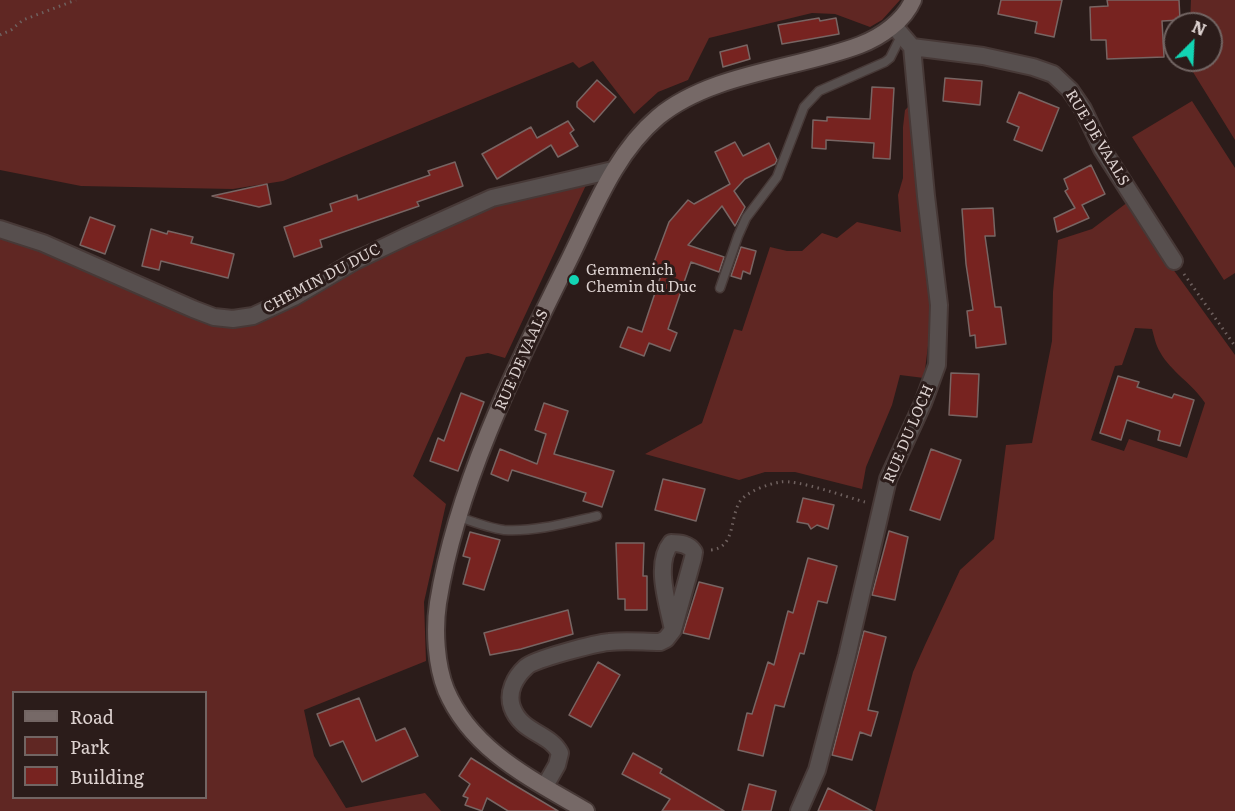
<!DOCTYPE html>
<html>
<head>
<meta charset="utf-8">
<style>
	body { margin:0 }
	#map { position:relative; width:1235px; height:811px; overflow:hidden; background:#2b1c1a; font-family:Literata,serif }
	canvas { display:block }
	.legend { position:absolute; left:12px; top:691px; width:195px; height:108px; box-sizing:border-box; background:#2b1c1a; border:2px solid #726563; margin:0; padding:8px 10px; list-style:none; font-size:18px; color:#ddd2d0 }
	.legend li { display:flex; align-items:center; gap:12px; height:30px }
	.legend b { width:30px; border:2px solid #726563 }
	.north { position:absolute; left:1163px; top:12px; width:60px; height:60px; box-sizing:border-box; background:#2b1c1a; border:2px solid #726563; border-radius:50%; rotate:24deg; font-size:16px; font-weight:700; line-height:24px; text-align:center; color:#ddd2d0 }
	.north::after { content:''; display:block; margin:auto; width:21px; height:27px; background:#12d5b4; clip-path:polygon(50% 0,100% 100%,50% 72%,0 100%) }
</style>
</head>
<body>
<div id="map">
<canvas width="1235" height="811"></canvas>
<ul class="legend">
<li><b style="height:8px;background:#766967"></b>Road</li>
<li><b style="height:16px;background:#602723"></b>Park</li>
<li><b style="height:16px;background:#772320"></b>Building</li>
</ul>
<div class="north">N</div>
</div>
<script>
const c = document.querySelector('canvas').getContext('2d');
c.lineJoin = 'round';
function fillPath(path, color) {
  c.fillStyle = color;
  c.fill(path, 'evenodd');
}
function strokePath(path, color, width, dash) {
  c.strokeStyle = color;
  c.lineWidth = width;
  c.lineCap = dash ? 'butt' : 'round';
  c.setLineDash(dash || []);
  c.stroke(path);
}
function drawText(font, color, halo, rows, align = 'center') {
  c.font = font + ' Literata,serif';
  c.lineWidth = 6;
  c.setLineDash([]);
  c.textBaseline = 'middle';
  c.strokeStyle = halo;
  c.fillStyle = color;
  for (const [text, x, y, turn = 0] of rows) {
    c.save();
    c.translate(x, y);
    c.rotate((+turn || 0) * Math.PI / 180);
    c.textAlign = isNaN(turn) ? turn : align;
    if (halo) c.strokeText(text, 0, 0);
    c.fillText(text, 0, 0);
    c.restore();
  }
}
const green = new Path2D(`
	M0 0H900L882 20 870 27 835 14 812 13 709 38 688 80 658 92 634 114 593 61 579 68 573 62 283 181 233 189 81 186 0 170Z
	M1191 0H1235V140L1188 64V60H1211V24H1190Z
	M914 101 932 314 924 378 900 375 892 405 866 467 862 489 795 472H765L739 480 645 454 702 423 734 329 742 331 770 247 787 251H802L822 233 837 238 857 222 901 232 898 195 903 178V127L905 110Z
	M1192 101 1235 168V273L1224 280 1132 137Z
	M587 183 505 358 488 353 466 357 413 476 446 504 424 602 426 661 304 710 314 756 346 808 425 793 441 811H0V236L43 248 232 326 495 204ZM14 692H206V798H14Z
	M1128 202 1170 265 1235 355V811H875L913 672 925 645 960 570 994 539 1006 445 1032 443 1052 341 1053 292 1058 240 1092 229ZM1135 328 1152 329C1154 336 1156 346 1160 352 1171 372 1193 384 1205 403L1187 458 1129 439 1124 451 1091 440 1115 366 1122 365Z`);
const building = new Path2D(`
	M1001 0H1062L1054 37 1035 33 1037 22 998 14Z
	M1107 0H1179L1180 20 1162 21 1164 57 1107 59 1106 40H1091L1090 7 1108 6Z
	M819 18 820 21 836 18 839 34 782 44 778 25Z
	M747 45 750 59 723 67 720 52Z
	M945 78 982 81 980 105 943 101Z
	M597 80 616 97 594 122 577 107V102Z
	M872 87 894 88 890 159 873 158 874 143 826 140V149L812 148 813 120 827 121V117L870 119Z
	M1019 92 1059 108 1042 151 1014 140 1019 127 1007 122Z
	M568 121 574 130 570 133 578 146 558 157 551 145 497 179 482 154 531 127 537 138Z
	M735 142 743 156 769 143 777 160 775 164 745 179 734 191 745 207 735 226 722 206 688 245 724 257 719 272 691 262 668 329 677 333 670 351 649 343 644 356 620 347 628 327 642 332 663 269 653 265 669 222 688 200 694 204 730 184 715 152Z
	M455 162 463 186 417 202 419 206 320 240 322 247 294 257 284 227 332 211 330 204 357 195 358 200 430 175 428 171Z
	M1091 165 1105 194 1082 205 1089 218 1057 232 1054 218 1075 208 1065 191 1068 189 1064 179Z
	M267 184 271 204 259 207 212 196Z
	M993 208 995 236H985L995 307H1001L1006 344 976 348 975 335 970 336 967 311 973 310 966 264 962 209Z
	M90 217 115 226 105 254 80 245Z
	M151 229 167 234 168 231 193 237 191 243 234 254 228 278 161 261 159 270 142 266Z
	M741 247 756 251 750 274 743 271 741 279 731 276Z
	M951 373 979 374 977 417 949 415Z
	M1118 376 1139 382 1137 387 1172 398 1174 394 1194 400 1180 446 1158 440 1160 431 1127 420 1121 440 1100 433Z
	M461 393 484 402 458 471 430 461 438 438 444 441Z
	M544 403 568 411 554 454 614 471 602 507 583 501 586 493 512 470 508 481 491 474 500 449 537 464 546 434 535 430Z
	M931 449 961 460 940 520 910 510Z
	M663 479 705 489 696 521 655 510Z
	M803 498 834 505 828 529 817 525 811 529 808 524 797 522Z
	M889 531 908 537 895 600 872 595Z
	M470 532 500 540 484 590 463 584 470 558 463 556Z
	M616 543H644L643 576H647V610H625V599H618Z
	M808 558 837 566 827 603 818 601 804 654 800 653 784 707 775 705 763 756 738 750 747 713 752 714 768 662 774 665 788 611 793 613Z
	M699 582 723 588 709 639 683 633Z
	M568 610 573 634 521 649 490 655 484 633Z
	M864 631 886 637 868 710 878 712 871 736 860 732 852 760 832 755Z
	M598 662 620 675 591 727 569 715Z
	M359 698 376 741 405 728 418 756 362 782 343 741 330 746 317 714Z
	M633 753 662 769 660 773 724 811H662L670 799 622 774Z
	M471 758 511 783 558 811H508L487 798 482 811 465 805 468 798 463 796 470 784 459 776Z
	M749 784 776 791 771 811H742Z
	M828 788 872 811H818Z`);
const path = new Path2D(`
	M0 35 11 30 23 20 76 0
	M1184 274 1235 346
	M711 550C735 548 730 519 739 503 745 492 768 484 780 482 797 479 846 497 865 502`);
const service = new Path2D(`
	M720 288 738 236 746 218 777 177 804 107 819 91 885 62 890 58 901 36
	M459 517C473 522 489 528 504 530 534 532 567 523 597 516`);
const minor = new Path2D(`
	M894 26 912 47 983 56 1033 67 1053 74 1070 90 1083 109 1102 149 1174 261
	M0 229 43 243 193 309 214 317 233 319 253 316 294 297 355 261 405 237 492 198 613 170
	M545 786 557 765 560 753C550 733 521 733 512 707 507 692 515 677 526 667 534 659 597 643 609 642 626 640 643 642 660 642L666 639 673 630 693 558 694 552C689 544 680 543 671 543 654 564 668 604 673 630
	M799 811 817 770 847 656 888 479 923 403 937 365 939 305 926 196 912 47`);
const secondary = new Path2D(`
	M586 811C532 779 472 751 446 690 436 665 434 630 438 603 457 484 515 369 568 262 593 212 614 154 658 117 711 73 797 69 860 45 881 37 904 21 913 0`);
const markers = [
	[574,280,6,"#12d5b4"]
];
const streetNames = [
	["RUE DE VAALS",1097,138,59],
	["CHEMIN DU DUC",322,279,-28],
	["RUE DE VAALS",522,360,-66],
	["RUE DU LOCH",909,434,-67]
];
const poiNames = [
	["Gemmenich",586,271],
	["Chemin du Duc",586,288]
];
fillPath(green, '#602723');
fillPath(building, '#772320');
strokePath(building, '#786563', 1.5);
strokePath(service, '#473937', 11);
strokePath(minor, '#473937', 20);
strokePath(secondary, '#473937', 20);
strokePath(path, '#6f615f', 3, [1.5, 4.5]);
strokePath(service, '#574f4e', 8);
strokePath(minor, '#574f4e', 16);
strokePath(secondary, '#766967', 16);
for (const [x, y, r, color] of markers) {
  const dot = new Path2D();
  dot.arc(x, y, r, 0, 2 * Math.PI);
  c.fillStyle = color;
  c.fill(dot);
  strokePath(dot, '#2b1c1a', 2);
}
drawText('15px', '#ddd2d0', '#2b1c1a', streetNames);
drawText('15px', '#ddd2d0', '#2b1c1a', poiNames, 'left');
</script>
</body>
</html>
